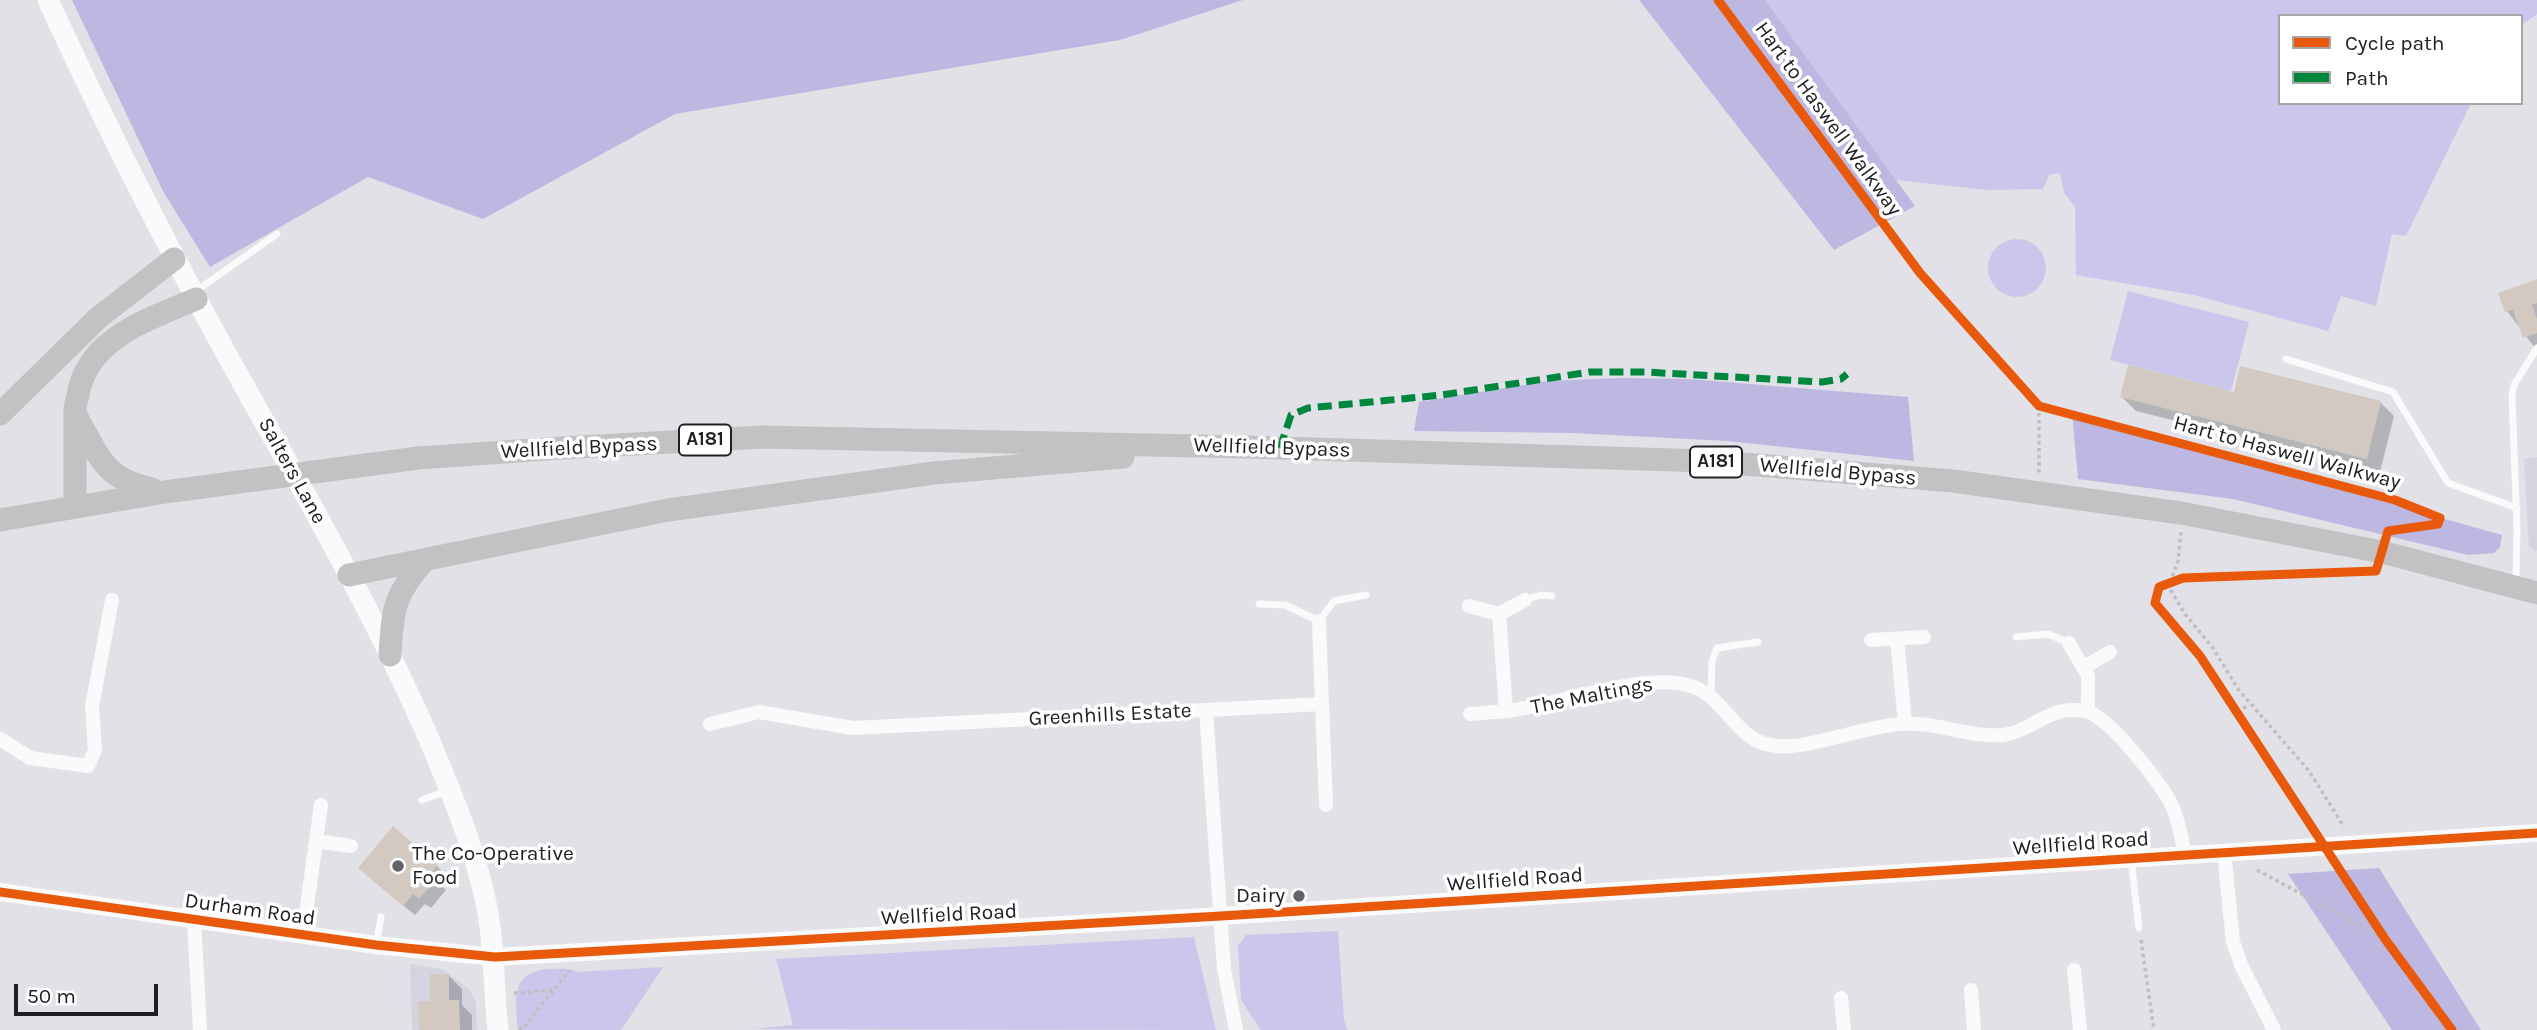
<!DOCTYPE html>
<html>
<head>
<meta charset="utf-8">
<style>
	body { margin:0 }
	#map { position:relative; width:2537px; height:1030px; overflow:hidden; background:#e1e1e7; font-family:Karla,sans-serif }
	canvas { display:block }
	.legend { position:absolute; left:2278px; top:14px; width:245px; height:91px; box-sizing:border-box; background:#fff; border:2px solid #a6a6a7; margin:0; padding:9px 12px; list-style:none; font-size:21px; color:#202024 }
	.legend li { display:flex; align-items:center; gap:14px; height:35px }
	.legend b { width:35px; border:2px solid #a6a6a7 }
	.scale { position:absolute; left:14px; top:984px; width:144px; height:32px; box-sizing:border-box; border:4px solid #202024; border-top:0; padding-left:9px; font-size:21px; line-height:24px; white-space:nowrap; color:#202024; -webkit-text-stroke:5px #fff; paint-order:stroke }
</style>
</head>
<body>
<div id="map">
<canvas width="2537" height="1030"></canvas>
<ul class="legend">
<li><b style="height:9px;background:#e8590c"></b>Cycle path</li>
<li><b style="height:9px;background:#00873e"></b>Path</li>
</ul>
<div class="scale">50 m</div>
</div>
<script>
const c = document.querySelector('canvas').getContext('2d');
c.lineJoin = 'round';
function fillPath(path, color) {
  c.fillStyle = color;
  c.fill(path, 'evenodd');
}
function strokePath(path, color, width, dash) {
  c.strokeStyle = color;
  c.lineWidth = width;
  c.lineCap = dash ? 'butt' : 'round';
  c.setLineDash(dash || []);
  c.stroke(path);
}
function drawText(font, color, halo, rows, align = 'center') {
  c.font = font + ' Karla,sans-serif';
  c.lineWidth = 7;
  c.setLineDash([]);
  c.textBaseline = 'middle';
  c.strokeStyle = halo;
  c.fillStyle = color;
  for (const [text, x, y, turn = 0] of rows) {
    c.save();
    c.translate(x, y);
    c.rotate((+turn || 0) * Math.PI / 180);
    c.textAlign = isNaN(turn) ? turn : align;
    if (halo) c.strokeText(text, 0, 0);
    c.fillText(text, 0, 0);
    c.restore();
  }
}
const built = new Path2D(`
	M2537 457V551L2529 547 2524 459Z
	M410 964 444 970 470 990 476 1003 477 1030H412Z`);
const green = new Path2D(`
	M1765 0H2537V14L2521 25V16H2280V103H2471L2406 236 2392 234 2376 306 2341 296 2328 331 2194 295 2076 275 2075 207 2064 193 2060 173 2049 175 2043 189 1987 190 1896 180Z
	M1988 268a29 29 0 1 1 58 0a29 29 0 1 1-58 0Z
	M2128 291 2249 322 2231 391 2110 360Z
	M1338 931 1344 1020 1348 1030H1261L1241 1000 1238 946 1246 935Z
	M1194 937 1216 1030 753 1029 793 1025 776 959Z
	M663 967 621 1030H518C516 1000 509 971 550 969 560 969 568 967 577 972Z`);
const forest = new Path2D(`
	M72 0H1243L1120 40 675 114 483 219 368 177 210 267 164 193Z
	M1639 0H1765L1915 206 1834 250Z
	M1620 378 1689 379 1908 397 1914 461 1728 441 1572 433 1414 431 1419 402 1548 381Z
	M2072 414 2395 500 2441 518 2502 535 2500 547 2494 553 2468 555 2233 499 2078 479Z
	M2379 868 2481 1030H2392L2288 874Z`);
const shadow = new Path2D(`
	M2537 281V348H2535L2507 311Z
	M2235 394 2380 402 2394 416 2380 472 2136 411 2122 397Z
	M437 866 448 877 441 885 446 890 431 908 425 904 415 915 371 879Z
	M449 976 462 989V1005L472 1015V1030H420Z`);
const building = new Path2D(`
	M2537 279V303L2532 305 2537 319V333L2523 338 2513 310 2505 312 2498 293Z
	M2128 365 2234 392 2240 366 2381 401 2367 459 2120 397Z
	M393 826 438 865 431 873 437 878 419 899 413 894 403 906 358 868Z
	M430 974H449V1000H459L460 1030H419L418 1001H430Z`);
const path = new Path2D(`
	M2039 406V474
	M2170 583 2178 561 2181 532
	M2167 584 2185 614 2213 648 2238 689 2309 771 2344 827
	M2238 713 2249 704
	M2257 870 2385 939
	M2141 940 2154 1030
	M514 993 553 990
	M518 1029 523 1028 570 970`);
const service = new Path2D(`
	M196 291 277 234
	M2286 359 2393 392 2448 483 2517 508
	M2516 583 2517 528 2512 396 2514 385 2537 348
	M1525 600 1541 595 1552 596
	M1259 604 1285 605 1319 621 1334 601 1366 595
	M2016 637 2048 634 2069 643
	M1711 694 1712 661 1717 648 1758 642
	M422 800 447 791
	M2131 859 2139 928
	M376 945 381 917`);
const minor = new Path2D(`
	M1469 606 1499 614 1525 600
	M1499 614 1506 711C1557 706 1647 669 1694 687 1728 700 1737 744 1777 746 1810 749 1864 726 1902 724 1935 721 1969 738 2002 735 2027 733 2045 711 2071 710 2077 710 2086 710 2091 713 2114 724 2163 785 2173 808 2179 823 2182 839 2185 855
	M1897 639 1905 723
	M1871 640 1924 637
	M2069 643 2088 676V711
	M2084 667 2110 652
	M1322 704 1326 805
	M1206 710 1322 704 1319 621
	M1470 714 1506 711
	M710 724 759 712 853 728 1206 710 1224 969 1236 1030
	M0 739 30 758 88 766 95 750 92 706 112 600
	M316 841 351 846
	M2224 852 2233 942 2242 967 2274 1030
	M194 920 200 1030
	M303 935 321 805
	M2074 970 2080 1030
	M1971 990 1974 1030
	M1841 998 1844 1030`);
const tertiary = new Path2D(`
	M0 892 376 945 495 957 1221 916 2537 833`);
const secondary = new Path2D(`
	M48 0C113 142 184 280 261 416 321 521 380 627 429 739 450 790 472 841 484 894 495 939 493 984 498 1030`);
const primary = new Path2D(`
	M0 414 98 318 174 259
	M152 489C118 481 105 471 89 439 85 431 76 419 75 410 75 406 77 399 78 395 87 338 150 319 196 299
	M75 507V413
	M0 520 165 492 418 458 561 448 761 437 1248 447 1707 461 1953 481 2181 513 2382 552 2537 593
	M349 575 668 510 934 473 1123 457
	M390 655C393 610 393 596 424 561`);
const quiet = new Path2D(`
	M1280 448 1291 415 1308 408 1442 395 1589 372H1645L1822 382 1841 379 1847 374`);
const cycleway = new Path2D(`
	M1718 0 1920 273 2039 406 2395 500 2440 518 2438 524 2388 531 2376 571 2183 578 2159 587 2155 603 2200 656 2385 939 2452 1030
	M0 892 376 945 495 957 1221 916 2537 833`);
const markers = [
	[398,866,7,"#646468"],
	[1299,896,7,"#646468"]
];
const shields = [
	[705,440,52],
	[1716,462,52]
];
const shieldNames = [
	["A181",705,440],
	["A181",1716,462]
];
const streetNames = [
	["Hart to Haswell Walkway",1828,119,54],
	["Wellfield Bypass",579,448,-3],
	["Wellfield Bypass",1272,448,2],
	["Hart to Haswell Walkway",2287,453,15],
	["Salters Lane",292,471,61],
	["Wellfield Bypass",1838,472,5],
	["The Maltings",1592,696,-11],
	["Greenhills Estate",1110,715,-3],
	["Wellfield Road",2081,844,-4],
	["Wellfield Road",1515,880,-4],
	["Durham Road",250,910,8],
	["Wellfield Road",949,915,-3]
];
const poiNames = [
	["The Co-Operative",412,854],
	["Food",412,878],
	["Dairy",1285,896,"right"]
];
fillPath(built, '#d4d4e0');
fillPath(green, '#cac6ec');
fillPath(forest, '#bdb8e2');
fillPath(shadow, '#0003');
fillPath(building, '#d4c9c0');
strokePath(path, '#bfbfc2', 3.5, [3.5, 3.5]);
strokePath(service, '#fafafb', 7);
strokePath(minor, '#fafafb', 14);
strokePath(tertiary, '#fafafb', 18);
strokePath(secondary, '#fafafb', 21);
strokePath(primary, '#c4c1c3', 23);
strokePath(quiet, '#00873e', 7, [14, 7]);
strokePath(cycleway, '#e8590c', 9);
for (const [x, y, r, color] of markers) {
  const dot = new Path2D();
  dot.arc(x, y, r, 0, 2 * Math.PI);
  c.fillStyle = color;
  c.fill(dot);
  strokePath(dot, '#fff', 2.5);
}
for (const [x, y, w] of shields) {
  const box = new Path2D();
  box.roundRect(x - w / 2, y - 15.5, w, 31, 5);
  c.fillStyle = '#fff';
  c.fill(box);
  strokePath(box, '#202024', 2);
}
drawText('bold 19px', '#202024', null, shieldNames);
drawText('21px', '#202024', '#fff', streetNames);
drawText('21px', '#202024', '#fff', poiNames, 'left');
</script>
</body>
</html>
